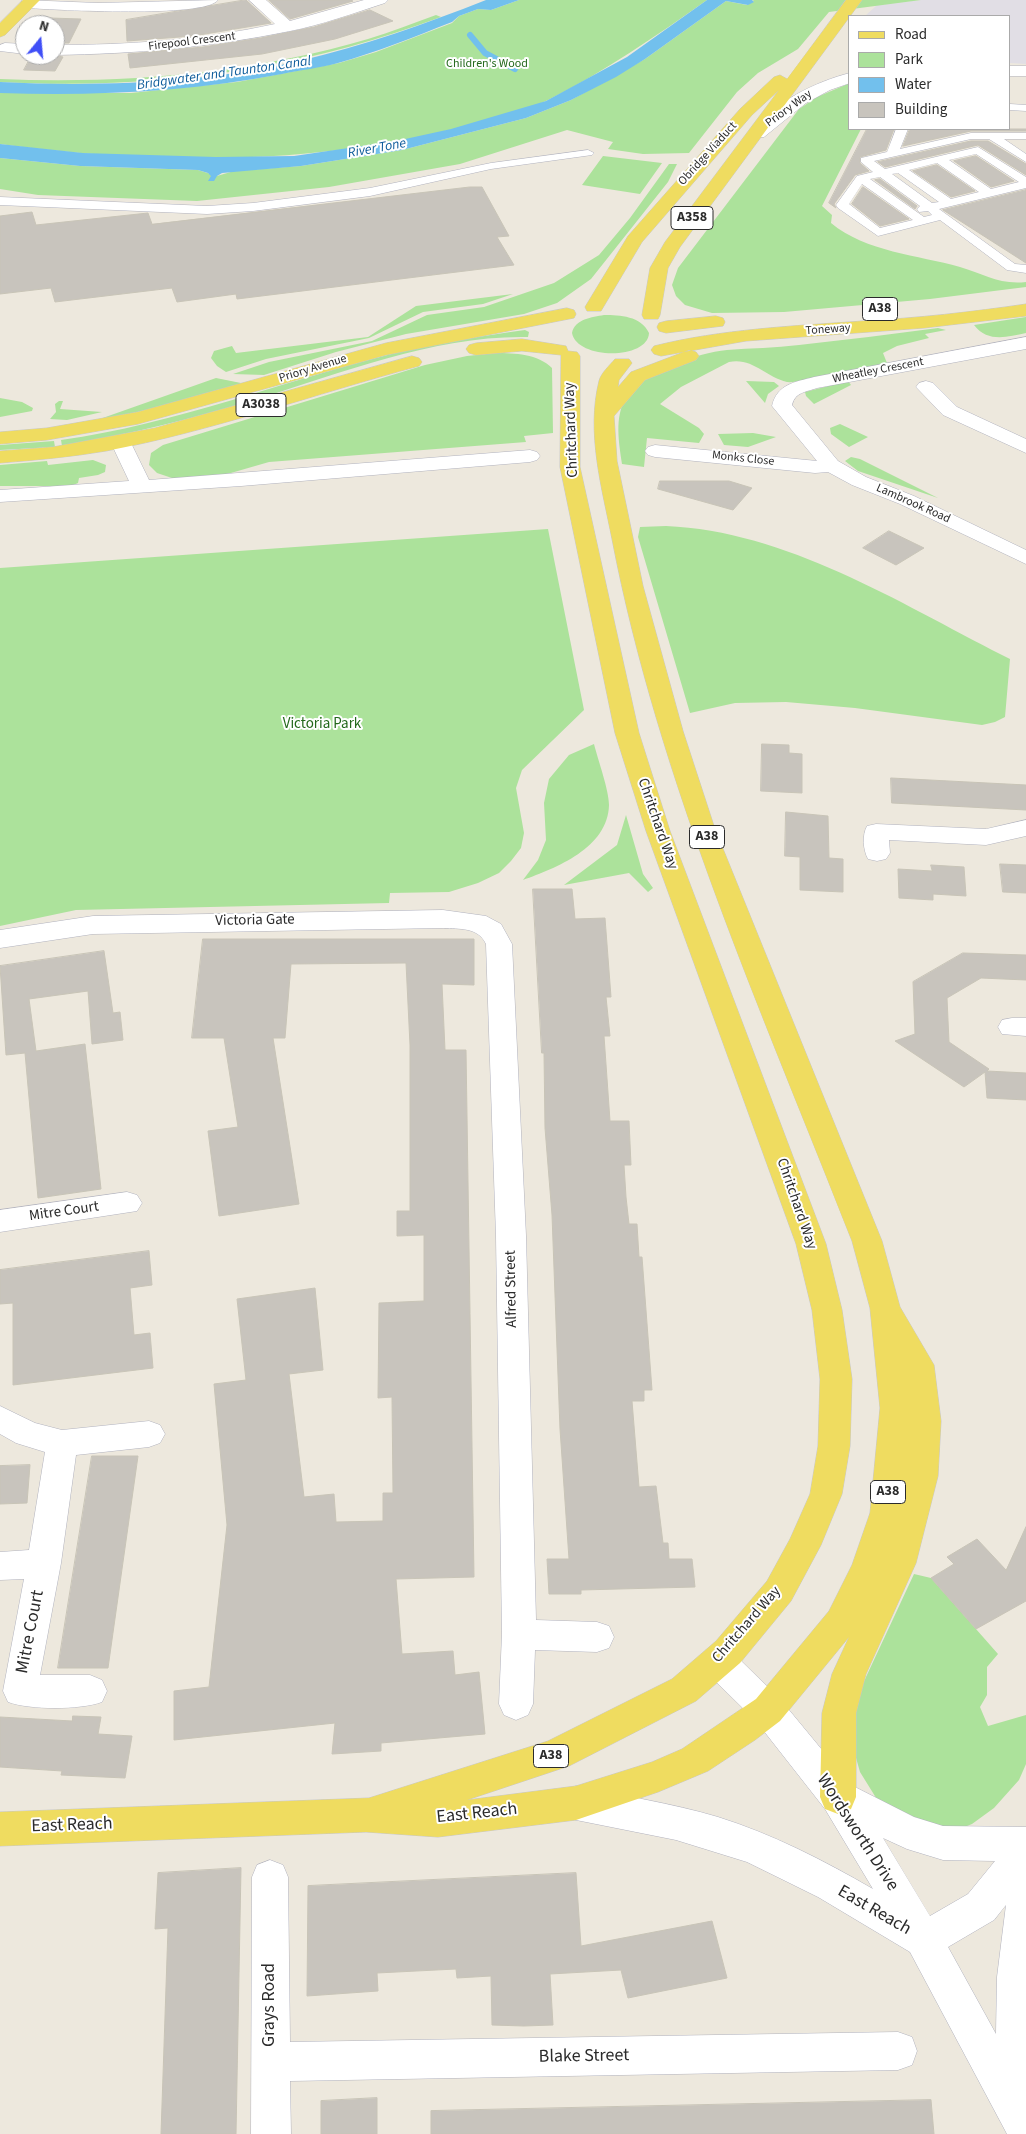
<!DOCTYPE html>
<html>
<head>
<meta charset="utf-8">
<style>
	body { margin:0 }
	#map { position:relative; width:1026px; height:2134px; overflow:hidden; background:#ede8dd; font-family:"Source Sans 3",sans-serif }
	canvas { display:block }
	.legend { position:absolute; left:848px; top:15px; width:162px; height:115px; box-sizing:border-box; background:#fff; border:1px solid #aaa; margin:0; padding:6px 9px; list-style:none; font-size:15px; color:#2b2b2b }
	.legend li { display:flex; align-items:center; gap:10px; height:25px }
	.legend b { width:25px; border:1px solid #aaa }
	.north { position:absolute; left:15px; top:15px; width:50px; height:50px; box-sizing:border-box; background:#fff; border:1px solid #aaa; border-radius:50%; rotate:17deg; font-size:14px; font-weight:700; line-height:20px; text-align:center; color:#2b2b2b }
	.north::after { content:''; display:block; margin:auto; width:18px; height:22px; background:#404ff7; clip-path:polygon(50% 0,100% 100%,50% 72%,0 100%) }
</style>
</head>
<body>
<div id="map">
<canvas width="1026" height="2134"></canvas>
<ul class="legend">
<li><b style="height:6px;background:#efdc60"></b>Road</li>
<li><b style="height:14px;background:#ace29b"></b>Park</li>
<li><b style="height:14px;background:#72c0ed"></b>Water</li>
<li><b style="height:14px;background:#c8c4bd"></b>Building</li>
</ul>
<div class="north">N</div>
</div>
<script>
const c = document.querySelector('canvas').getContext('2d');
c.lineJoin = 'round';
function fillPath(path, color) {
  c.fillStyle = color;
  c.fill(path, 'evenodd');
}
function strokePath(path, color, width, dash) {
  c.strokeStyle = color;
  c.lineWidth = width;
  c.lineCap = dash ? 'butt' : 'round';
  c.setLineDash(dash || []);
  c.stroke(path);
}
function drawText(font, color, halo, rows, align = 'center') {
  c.font = font + ' "Source Sans 3",sans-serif';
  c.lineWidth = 4;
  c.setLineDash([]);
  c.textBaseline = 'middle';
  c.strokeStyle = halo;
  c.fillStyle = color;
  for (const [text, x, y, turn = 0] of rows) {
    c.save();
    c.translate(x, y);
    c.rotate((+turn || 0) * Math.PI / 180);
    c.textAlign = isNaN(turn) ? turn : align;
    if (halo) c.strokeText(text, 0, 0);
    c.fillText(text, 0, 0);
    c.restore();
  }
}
const industrial = new Path2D(`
	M921 0H1026V64L1010 63V16H865L877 5Z`);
const green = new Path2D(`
	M519 0H707C656 36 604 72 548 100 525 111 497 117 472 124 320 166 156 165 0 144V93H131L237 82 339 63 376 52 452 23 459 16 478 9 491 10Z
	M752 0H921L829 12 798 49 758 73 737 92 689 153 643 154 608 149 613 142 567 130 460 164 329 187 197 201 38 195 0 189V158L80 166 198 170 217 176 234 171 301 166 402 150 526 118 571 100 645 59 726 1 747 5 754 1Z
	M436 15 441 17C297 71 153 90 0 82V79C122 84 250 74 368 39 391 32 413 23 436 15Z
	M850 83V129H861L822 206 832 215 831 223C866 252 918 255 960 267 984 274 999 285 1026 282V287L930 299 784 312 712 313 685 305 676 296 672 285 678 268 799 109 817 97Z
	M603 156 662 163 640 194 582 185Z
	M669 164H677L668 182 591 279 557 303 524 314 406 334 336 352 264 375 233 374 269 362 372 341 427 315 484 307 554 283 599 255 630 218Z
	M513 294 483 304 423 312 369 338 266 359 226 372 217 366 211 358 214 351 232 346 236 353 368 337 416 306Z
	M604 315C620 315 641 316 649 333 648 360 577 360 572 333 575 319 592 317 604 315Z
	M1026 317V333C1007 337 988 343 974 325Z
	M938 328 946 330 925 334 929 338 897 346 883 353 887 363C871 367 797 384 787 382 766 377 752 357 729 362L681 387 660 404 699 428 704 434 699 443 647 438 644 467 622 464C619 443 614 417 626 398 644 372 697 353 727 350 751 348 775 348 799 345 845 340 892 334 938 328Z
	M525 330 529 332 528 337C438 335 343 372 258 399 193 419 129 434 62 446L61 440C176 424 283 381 395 353 437 343 482 336 525 330Z
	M495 353C515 353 538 354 552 368L553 433 524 436 526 442 269 462 217 477 178 480 157 473 149 465 151 453 163 445 425 365 467 356Z
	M216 378 246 384C183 402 122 418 57 426L97 420Z
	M746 381 774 382 779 386 768 394 765 403Z
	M848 381 851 385 814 404 806 396 805 392Z
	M0 398 22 402 33 408 32 411 0 417Z
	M59 401H63L60 409 102 412 67 420 50 419 56 412 55 404Z
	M840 424 868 437 849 447 831 434 830 428Z
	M753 433 776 437 748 447 724 445 718 434Z
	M54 441 55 447 0 450V445Z
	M851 457 860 459 938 498 858 471 845 461Z
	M93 460 106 465 105 472 98 475 79 478 78 483 71 486H0V465L47 461 48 465Z
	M666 526C786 531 898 602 1002 655L1010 659 1005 717 995 722 982 725 855 708 786 702 735 703 690 713 638 537 640 527Z
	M548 529 584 710 522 770 516 788 524 833 521 848 511 861 499 873 478 883 449 892 390 893 389 903 76 910 0 926V568Z
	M594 744C598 760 609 790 609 805 608 848 556 868 523 880L538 860 546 840 544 803 549 779 569 755Z
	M626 815 643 874 653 888 648 892 629 873 564 885 617 845Z
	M914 1574 931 1578 998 1654 987 1667V1695L980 1707 988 1726 1026 1715V1764L1019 1780 994 1808 972 1824 952 1832 929 1831 878 1801 860 1772 851 1740 859 1692Z`);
const water = new Path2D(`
	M486 0H519L491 10 478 9 459 16 452 22C414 37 377 52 338 63 320 68 301 70 282 74 188 92 95 96 0 93V82C97 87 204 83 299 61 363 46 425 24 486 0Z
	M707 0H752L754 2 748 5 726 1 645 59 616 77 571 100 526 118 402 150 301 166 222 173 217 176 214 181H208L211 176 208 173 198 170 80 166 0 158V144L83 153 216 157 294 156 396 141 451 129 546 101 627 57Z`);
const stream = new Path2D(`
	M470 35 485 53 515 69`);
const building = new Path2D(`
	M246 0 271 23 193 36 127 41 126 20Z
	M269 0H350L353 1 290 19Z
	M370 10 393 21 335 39 262 54 130 68 128 54 203 47 261 38 314 27Z
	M50 18 81 19 69 43H55V25H47Z
	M32 55H53L63 57 55 71 24 70Z
	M867 129H894L886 150 860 157V163L869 171 855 175 834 204 836 208 829 203Z
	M910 129H1026V131H971L903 146Z
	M971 141H988L1026 164V175L978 145 885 167 878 162Z
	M976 156 1014 181 991 187 954 161Z
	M937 165 975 191 951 197 913 171Z
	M880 179 917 206 915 209 875 180Z
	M470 187H482L509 236 497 237 514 265 237 299 236 294 177 302 172 288 55 302 51 288 0 294V216L32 212 36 225 148 213 152 224Z
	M863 187 909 219 880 226 852 204Z
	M1026 190V263L943 210Z
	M660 481H729L752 488 733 510 658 489Z
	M889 531 924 548 896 565 863 548Z
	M762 744 789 745V753L802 754V793L761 791Z
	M891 778 1026 785V810L892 803Z
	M786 812 828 816 829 858 843 859V892L800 890V857L785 856Z
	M1000 864 1026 865V893L1003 892Z
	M931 865 964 867 966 896 933 894V900L899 898 898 869 932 871Z
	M533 889H572L575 919 605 918 611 997H606L610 1036H604L610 1121H629L631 1165H624L626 1197 629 1224H637L639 1257H642L652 1390H644V1401H632L639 1487 656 1486 663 1543H668L669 1559H692L695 1587 581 1590V1594H549L547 1559H569L560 1429 552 1215 545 1128 544 1053H542Z
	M203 939H474V985L442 984 445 1050H466L474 1577 396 1579 402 1654 453 1651 455 1675 479 1672 485 1734 381 1743V1751L332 1754 335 1723 174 1740V1691L209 1687 227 1525 214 1384 246 1380 237 1299 315 1288 323 1370 289 1374 304 1497 334 1494 336 1522 383 1521V1493H393L392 1397 378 1398 379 1303 424 1301V1235L397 1236V1211H410V1045L406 963 291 964 285 1038H273L299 1204 219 1216 208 1131 238 1127 224 1038H192Z
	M104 951 113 1013 120 1012 123 1040 92 1044 88 991 29 999 36 1051 85 1044 101 1189 38 1198 25 1053 6 1055 0 966Z
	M963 953 1026 955V980L981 978 947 998 949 1042 989 1069 987 1071 1026 1073V1100L987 1098 985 1072 964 1087 895 1041 915 1034 913 982Z
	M149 1251 152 1285 130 1288 134 1335 150 1333 153 1368 13 1385V1303L0 1304V1270Z
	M92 1456H138L108 1668H58Z
	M30 1465 27 1503 0 1504V1466Z
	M1026 1527V1601L976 1629 931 1578 954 1564 947 1557 977 1539 1006 1570Z
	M73 1716 101 1717 98 1734 132 1736 125 1778 61 1775 62 1771 0 1767V1717L72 1721Z
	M241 1868 236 2134H161L168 1928 155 1929 158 1873Z
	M576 1873 581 1946 712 1921 727 1978 628 1998 621 1970 550 1974 553 2025 524 2026 492 2025 491 1976 457 1978 456 1969 377 1973 378 1991 307 1996 308 1886Z
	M377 2098V2134H321V2101Z
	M931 2100 934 2134H431V2111Z`);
const service = new Path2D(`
	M1010 104 1026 105V111L1010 110Z
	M896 129H908L900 149 971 133H1026V139H1004L1026 154V162L989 139H971L874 161 885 169 978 147 1026 177V188L939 209 1015 264 1026 265V273L1007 270 940 220 878 236 838 208 836 205 857 176 873 172 861 162V158L887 152ZM976 154 1019 182 991 189 949 160ZM937 163 979 192 951 199 909 170ZM898 173 939 202 932 203 892 174ZM880 177 920 206 917 209 919 212 928 211 932 215 924 217 870 179ZM862 184 913 220 880 228 849 204Z
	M588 150 594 153 592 155 491 169 370 196 253 211 207 214 0 205V197L207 206 253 203 370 188 491 163Z`);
const minor = new Path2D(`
	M23 0 98 3 218 0C205 18 55 10 29 8L24 6 21 3Z
	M249 0H266L290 21 364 0H388L385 3C354 13 321 25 290 31 213 47 134 54 55 55V45C129 45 203 40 275 24Z
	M5 43 25 44V54L0 51V45Z
	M1026 337V349L817 388C806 392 795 392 792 405L838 461 866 477 914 496 1026 550V564L900 504 852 485 828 472 815 473 655 457 648 455 645 451 648 447 655 445 817 461 772 406C777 384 795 382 814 377Z
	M926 381 933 383 957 407 1026 439V453L943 415 916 387 919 383Z
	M121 437 128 439 131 443 149 480 530 450 537 452 540 456 537 460 530 462 241 486 0 502V490L129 481 111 443 114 439Z
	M1026 820V836L986 845 889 840 890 853 886 859 877 861 868 859C863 850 862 835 867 826L876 824 986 829Z
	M443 910 486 916 501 924 512 944 526 1236 536 1620 597 1622 609 1626 614 1637 609 1648 597 1652 535 1650 533 1704 528 1715 516 1720 504 1715 499 1704 502 1634 496 1236 486 944C478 927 460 929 443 928L93 934 0 948V930L93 916Z
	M1012 1018H1026V1036L1002 1034 998 1027 1002 1020Z
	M127 1192 137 1195 142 1203 137 1211 0 1232V1210Z
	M0 1406 35 1423 62 1430 149 1421 160 1425 165 1434 160 1443 149 1447 76 1455 61 1563 40 1675H90L102 1680 107 1691 102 1702C80 1710 30 1710 8 1702L3 1691 24 1579 0 1580V1552L29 1550 45 1452 16 1443 0 1434Z
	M270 1860 283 1865 288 1877 290 2042 898 2032 912 2037 917 2051 912 2065 898 2070 290 2081 291 2134H251L252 1877 257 1865Z`);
const tertiary = new Path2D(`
	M1010 66H1026V76H1010Z
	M850 73V83L830 90 806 103 764 137H752L750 133C770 104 817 81 850 73Z
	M718 1646 730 1650 780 1699 851 1785 914 1817 943 1826 1026 1827V2134H1007L910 1952 818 1897 747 1862 676 1840 576 1820 563 1815 558 1803 563 1791 576 1786C623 1796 671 1803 718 1817 772 1834 823 1860 873 1889L825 1809 756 1721 706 1672 701 1661 706 1650ZM883 1838 907 1849 943 1860 995 1861 968 1894 930 1916ZM1006 1905 997 1977 996 2034 948 1947 994 1920Z`);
const primary = new Path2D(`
	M23 0H40L5 35 0 37V23Z
	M846 0H862L680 247 668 268 660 315 658 319H644L642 315 650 268 665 242 779 90 752 115 642 242 601 311H587L585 307 628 236 740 109 774 77 780 75 787 79Z
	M1026 304V316L924 328 746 341 661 356 654 354 651 350 654 346C722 329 793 326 863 321 917 318 972 312 1026 304Z
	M567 308 574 310 576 314 574 318 386 355 138 424 47 440 0 444V432L47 428 138 412 386 343Z
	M716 316 723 318 725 322 723 326 666 333 659 331 657 327 659 323 666 321Z
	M522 339 566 346 568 351 577 352 580 356V467L639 733 670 831 826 1244 842 1310 852 1379 850 1446 842 1494 821 1545 791 1601 740 1663 696 1701 569 1766 467 1800 576 1786 652 1762 682 1749 756 1699 829 1611 852 1565 870 1513 880 1408 870 1308 852 1241C762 1011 659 783 612 539 602 488 586 433 599 381 601 373 610 365 615 359H629L632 363 619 380 618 387 631 372 689 350 696 352 699 356 696 360 645 380 614 416 617 461 643 586 683 731 715 829 882 1241 900 1307 934 1365 941 1421 938 1476 916 1563 866 1674 856 1713V1797L851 1809 838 1814 825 1809 820 1797 822 1713 832 1674 849 1637 780 1721 755 1740 708 1771 658 1792 576 1820 438 1837 366 1832 0 1846V1812L369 1798 548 1741 672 1679 716 1641 767 1581 790 1539 810 1494 818 1446 820 1379 812 1310 796 1244 646 831 615 733 560 467 561 355 522 351 476 355 469 353 466 349 469 345 476 343Z
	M412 356 419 358 422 362 419 366C315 394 212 431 106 451 71 457 36 460 0 463V451L53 447 155 428Z`);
const farStreetnames = [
	["Firepool Crescent",192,42,-7],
	["Priory Way",789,109,-36],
	["Obridge Viaduct",708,154,-48],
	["Toneway",828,330,-4],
	["Priory Avenue",313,369,-17],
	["Wheatley Crescent",878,371,-11],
	["Monks Close",743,459,6],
	["Lambrook Road",913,504,24]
];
const farParknames = [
	["Children's Wood",487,64]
];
const farWaternames = [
	["Bridgwater and Taunton Canal",224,74,-8],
	["River Tone",377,149,-10]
];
const shields = [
	[692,218,42],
	[880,309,35],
	[261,405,50],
	[707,837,35],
	[888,1492,35],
	[551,1756,35]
];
const shieldNames = [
	["A358",692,218],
	["A38",880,309],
	["A3038",261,405],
	["A38",707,837],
	["A38",888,1492],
	["A38",551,1756]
];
const streetNames = [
	["Chritchard Way",572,430,-92],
	["Chritchard Way",657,824,71],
	["Victoria Gate",255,921,-1],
	["Chritchard Way",796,1204,71],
	["Mitre Court",64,1212,-8],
	["Alfred Street",512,1289,-91],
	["Chritchard Way",747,1625,-49]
];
const parkNames = [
	["Victoria Park",322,725]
];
const nearStreetnames = [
	["Mitre Court",31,1632,-79],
	["East Reach",477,1814,-6],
	["East Reach",72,1826,-2],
	["Wordsworth Drive",857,1833,57],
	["East Reach",874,1911,30],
	["Grays Road",270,2005,-90],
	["Blake Street",584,2057,-1]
];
fillPath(industrial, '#e1dee5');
fillPath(green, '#ace29b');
fillPath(water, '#72c0ed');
strokePath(stream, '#72c0ed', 6);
fillPath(building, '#c8c4bd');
strokePath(building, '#c8c4b7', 1);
strokePath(service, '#b1b2be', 1);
strokePath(minor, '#b1b2be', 1);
strokePath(tertiary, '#b1b2be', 1);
strokePath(primary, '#c8c8c8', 1);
fillPath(service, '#fff');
fillPath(minor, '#fff');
fillPath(tertiary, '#fff');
fillPath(primary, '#efdc60');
drawText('12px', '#2b2b2b', '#fff', farStreetnames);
drawText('12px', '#23681b', '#fff', farParknames);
drawText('italic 14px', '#0f5c9b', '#fff', farWaternames);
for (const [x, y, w] of shields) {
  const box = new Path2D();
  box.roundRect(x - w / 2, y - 11.5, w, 23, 4);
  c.fillStyle = '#fff';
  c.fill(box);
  strokePath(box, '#2b2b2b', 1);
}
drawText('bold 14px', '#2b2b2b', null, shieldNames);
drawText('15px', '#2b2b2b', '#fff', streetNames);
drawText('15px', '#23681b', '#fff', parkNames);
drawText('18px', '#2b2b2b', '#fff', nearStreetnames);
</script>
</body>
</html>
